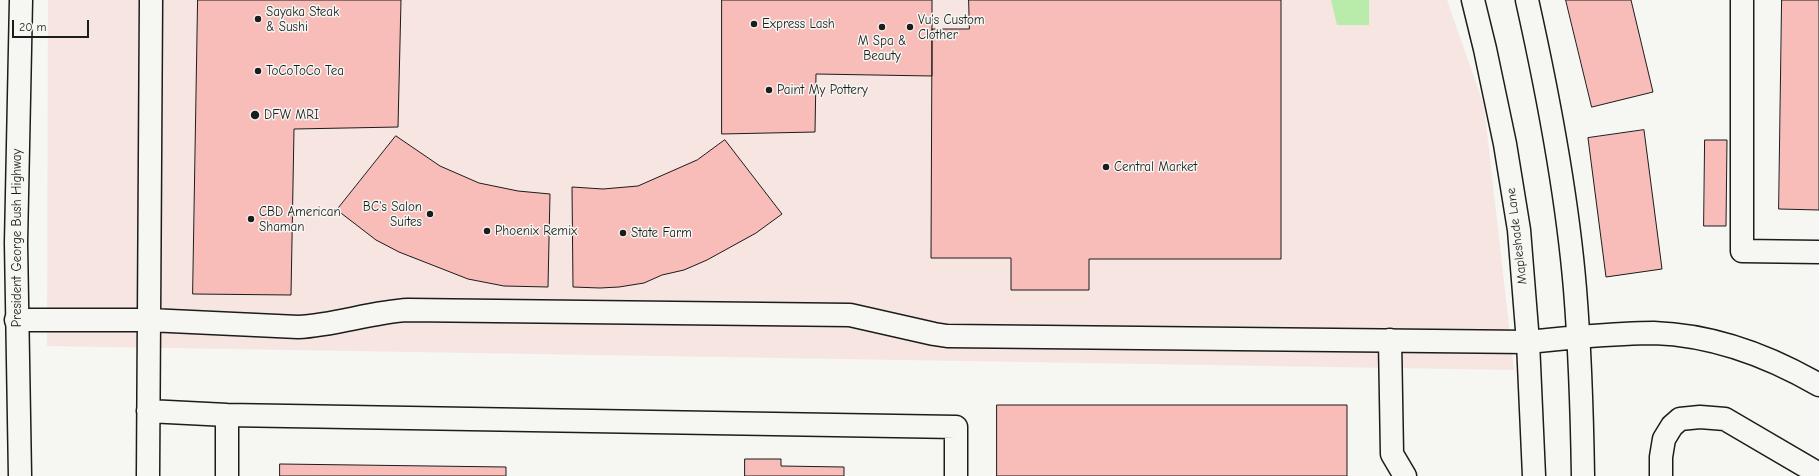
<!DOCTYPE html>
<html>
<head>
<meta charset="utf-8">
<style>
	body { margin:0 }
	#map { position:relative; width:1819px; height:476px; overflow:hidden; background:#f6f6f2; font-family:"Comic Neue",sans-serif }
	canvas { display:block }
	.scale { position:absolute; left:12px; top:20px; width:77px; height:18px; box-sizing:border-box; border:2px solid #1c1c1c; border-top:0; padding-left:5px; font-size:12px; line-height:14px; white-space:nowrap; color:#1c1c1c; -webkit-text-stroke:3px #f6f6f2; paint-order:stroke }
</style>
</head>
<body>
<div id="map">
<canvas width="1819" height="476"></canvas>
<div class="scale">20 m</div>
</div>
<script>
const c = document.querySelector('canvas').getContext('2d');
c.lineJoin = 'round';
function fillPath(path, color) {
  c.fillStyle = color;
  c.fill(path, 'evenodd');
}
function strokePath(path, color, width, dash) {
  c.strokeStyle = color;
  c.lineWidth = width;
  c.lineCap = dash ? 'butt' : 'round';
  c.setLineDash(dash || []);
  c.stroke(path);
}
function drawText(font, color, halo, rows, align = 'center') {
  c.font = font + ' "Comic Neue",sans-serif';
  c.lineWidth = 3;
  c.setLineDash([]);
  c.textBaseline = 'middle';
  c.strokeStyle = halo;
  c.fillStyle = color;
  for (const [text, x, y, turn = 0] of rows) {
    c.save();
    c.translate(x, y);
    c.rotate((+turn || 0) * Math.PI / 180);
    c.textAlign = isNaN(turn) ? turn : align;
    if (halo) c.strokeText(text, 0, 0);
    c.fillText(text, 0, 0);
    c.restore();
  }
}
const built = new Path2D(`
	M48 0H1447L1484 106 1514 370 47 346Z`);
const green = new Path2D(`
	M1331 0H1369V25H1337Z`);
const building = new Path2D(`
	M198 0H401L398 127 294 129 291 295 193 294Z
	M722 0H932V76L816 74 815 132 722 134Z
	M969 0H1281V259H1089V290H1011V258H931L932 29H969Z
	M1566 0H1631L1653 92 1592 107Z
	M1782 0H1819V210L1779 209Z
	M1644 130 1662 269 1606 277 1588 138Z
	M396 136 440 166 479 183 518 191 550 194 548 287 504 286 468 279 399 252 376 240 337 210Z
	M725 140 782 214 756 233 707 260 684 270 662 275 644 283 619 287 600 288 573 287 572 187 603 189 638 186 697 160Z
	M1705 140H1727L1726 226H1704Z
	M997 405H1347V476H997Z
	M745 459H781V466L844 467V476H745Z
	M280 464 506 467V476H280Z`);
const minor = new Path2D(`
	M1742 0V251L1819 252
	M16 320H149L298 327C336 325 371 312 408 310L850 315 934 334 947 336 1528 342
	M1578 337C1604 335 1629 333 1654 333 1713 335 1769 356 1819 385
	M1390 340 1392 454 1405 476
	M148 411 227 415 956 427V476
	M148 476 151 0
	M227 476V415
	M1661 476V457L1664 439 1672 426 1680 419 1700 417 1725 419 1819 474`);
const major = new Path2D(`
	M1473 0 1485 49 1505 144 1519 230 1528 342 1534 476
	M1527 0C1548 94 1567 193 1575 289 1580 351 1582 414 1583 476
	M1528 342 1578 337
	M20 476 16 243 21 0`);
const markers = [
	[258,19,4,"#1c1c1c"],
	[754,24,4,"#1c1c1c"],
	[882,27,4,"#1c1c1c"],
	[910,27,4,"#1c1c1c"],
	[258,71,4,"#1c1c1c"],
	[769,90,4,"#1c1c1c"],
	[255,115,5,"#1c1c1c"],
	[1106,167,4,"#1c1c1c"],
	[430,214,4,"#1c1c1c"],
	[251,219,4,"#1c1c1c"],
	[487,231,4,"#1c1c1c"],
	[623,233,4,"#1c1c1c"]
];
const poiNames = [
	["Sayaka Steak",266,12],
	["& Sushi",266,27],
	["Vu's Custom",918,20],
	["Clother",918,35],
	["Express Lash",762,24],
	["M Spa &",882,41,"center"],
	["Beauty",882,56,"center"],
	["ToCoToCo Tea",266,71],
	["Paint My Pottery",777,90],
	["DFW MRI",264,115],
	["Central Market",1114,167],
	["BC's Salon",422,207,"right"],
	["Suites",422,222,"right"],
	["CBD American",259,212],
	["Shaman",259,227],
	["Phoenix Remix",495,231],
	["State Farm",631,233]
];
const streetNames = [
	["Mapleshade Lane",1517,236,-97],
	["President George Bush Highway",17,238,-90]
];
fillPath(built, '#f7e5e1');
fillPath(green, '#b9ebab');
fillPath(building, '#f8bcb9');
strokePath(building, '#1c1c1c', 1);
strokePath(minor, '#1c1c1c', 25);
strokePath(major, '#1c1c1c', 25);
strokePath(minor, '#f6f6f2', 22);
strokePath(major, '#f6f6f2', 22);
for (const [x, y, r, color] of markers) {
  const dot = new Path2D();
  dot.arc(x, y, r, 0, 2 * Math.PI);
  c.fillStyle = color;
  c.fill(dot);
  strokePath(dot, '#f6f6f2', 1.5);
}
drawText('13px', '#1c1c1c', '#f6f6f2', poiNames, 'left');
drawText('13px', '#1c1c1c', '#f6f6f2', streetNames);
</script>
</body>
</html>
